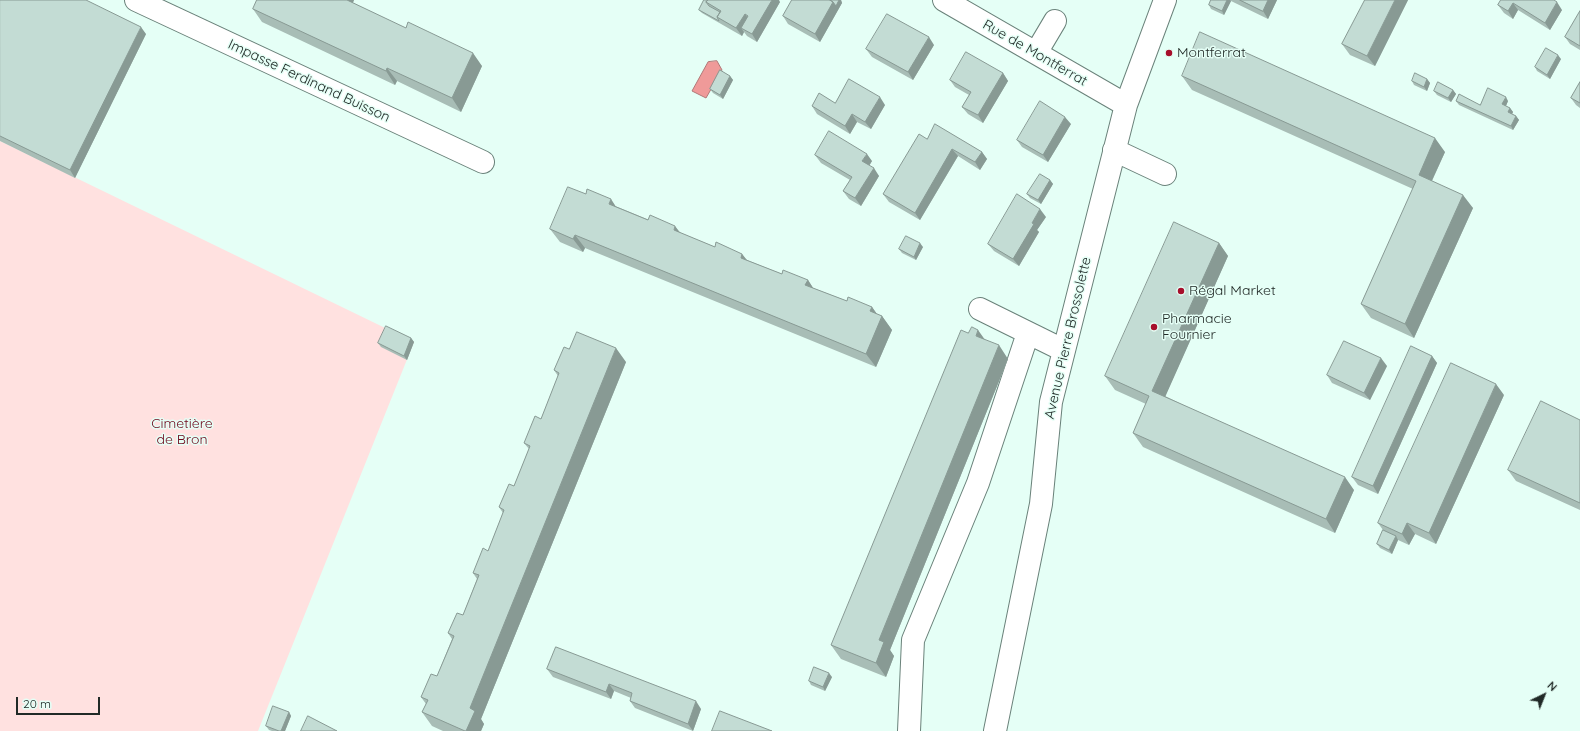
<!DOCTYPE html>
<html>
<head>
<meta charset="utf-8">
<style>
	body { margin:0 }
	#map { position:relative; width:1580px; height:731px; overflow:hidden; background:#e5fff6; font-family:Quicksand,sans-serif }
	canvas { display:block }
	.north { position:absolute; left:1524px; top:675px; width:40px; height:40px; -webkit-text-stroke:3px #e5fff6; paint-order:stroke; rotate:43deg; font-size:11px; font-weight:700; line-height:16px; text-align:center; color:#212a27 }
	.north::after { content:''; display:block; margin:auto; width:14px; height:18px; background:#212a27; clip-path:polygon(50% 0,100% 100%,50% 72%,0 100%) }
	.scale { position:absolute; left:16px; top:697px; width:84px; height:18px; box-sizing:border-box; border:2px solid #212a27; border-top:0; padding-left:5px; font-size:12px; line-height:14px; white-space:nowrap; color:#212a27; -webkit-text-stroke:3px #e5fff6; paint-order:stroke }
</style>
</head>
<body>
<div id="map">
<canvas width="1580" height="731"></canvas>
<div class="north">N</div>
<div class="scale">20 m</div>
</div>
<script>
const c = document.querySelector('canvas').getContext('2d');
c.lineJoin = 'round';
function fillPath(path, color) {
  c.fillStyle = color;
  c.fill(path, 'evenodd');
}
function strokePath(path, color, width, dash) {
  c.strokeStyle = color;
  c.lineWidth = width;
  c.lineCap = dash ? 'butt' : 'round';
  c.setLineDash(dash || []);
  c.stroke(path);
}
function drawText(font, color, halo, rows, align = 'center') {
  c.font = font + ' Quicksand,sans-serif';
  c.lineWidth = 3;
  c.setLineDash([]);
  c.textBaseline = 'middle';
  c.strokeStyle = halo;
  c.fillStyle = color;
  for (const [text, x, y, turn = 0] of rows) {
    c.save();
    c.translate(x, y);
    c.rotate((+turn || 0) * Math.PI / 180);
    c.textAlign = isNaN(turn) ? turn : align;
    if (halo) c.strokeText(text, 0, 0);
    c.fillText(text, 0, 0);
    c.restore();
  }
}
const green = new Path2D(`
	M0 141 414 342 258 731H0Z`);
const water = new Path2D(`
	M717 61 722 70 706 98 692 91 708 62Z`);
const minor = new Path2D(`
	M136 0 483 162
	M944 0 1126 105
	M1036 53 1055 21
	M1114 150 1165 174
	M980 309 1063 350
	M909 731 913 640 978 483 1028 333
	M995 731 1041 504 1051 402 1126 105 1165 0`);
const wall = new Path2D(`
	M0 0 146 34 75 178 0 141Z
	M257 0H354L353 3 482 66 461 112 397 81 395 85 262 22 253 9Z
	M704 0 780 2 757 42 747 36 744 32 742 36 702 13 699 10Z
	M792 0H841L842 3 820 42 788 24 783 16Z
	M1211 0H1277L1268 19 1231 1 1224 15 1211 9 1209 5Z
	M1365 0H1408L1375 66 1350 55 1342 44Z
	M1501 0 1562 10 1550 30 1518 10 1513 19 1504 13 1498 5Z
	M1580 11V50L1570 44 1565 37Z
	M934 45 913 80 872 57 866 49Z
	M1561 59 1550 79 1537 71 1535 67Z
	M1003 73 1008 81 983 123 968 114 962 107 969 95 955 87 950 80Z
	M730 76 733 80 723 99 713 93 710 89Z
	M1182 76 1445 152 1432 181 1473 208 1414 338 1371 318 1361 304 1413 189 1192 90Z
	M1427 79 1430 83 1427 91 1414 85 1412 81Z
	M1580 82V108L1576 105 1571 98Z
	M1453 90 1456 94 1451 102 1437 95 1434 91Z
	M1456 101 1480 105 1508 101 1506 106 1510 108 1513 112 1512 114 1516 116 1519 120 1513 130 1459 105Z
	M835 103 885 105 871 129 857 122 850 134 817 114 812 106Z
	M1071 124 1048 162 1022 147 1017 140Z
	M927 139 982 152 987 159 980 170 958 156 920 220 889 202 883 194Z
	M815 155 872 161 869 166 879 176 861 206 849 199 843 191 850 180 821 163Z
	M1050 180 1053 184 1041 204 1030 198 1027 194Z
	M586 194 715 247 742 254 747 260 782 274 808 280 813 288 847 301 872 307 877 314 882 316 892 330 876 367 585 248 583 252 560 242 550 229Z
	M1046 217 1037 230 1039 232 1019 266 994 251 988 244Z
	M1219 243 1228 256 1165 396 1354 490 1335 533 1143 447 1133 433 1146 404 1115 390 1105 376Z
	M923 247 916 260 902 253 899 249Z
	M411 338 414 342 407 360 381 347 378 343Z
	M985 340 1008 359 890 650 894 656 886 677 841 659 831 645Z
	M569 349 626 362 481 719 484 724 481 731H443L432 726 422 712 426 704 421 697 437 676 452 639 448 633 463 615 477 579 473 573 488 551 503 513 499 507 514 486 529 449 524 443 541 419 558 376 554 370Z
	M1432 356 1437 363 1378 494 1358 485 1352 477Z
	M1387 366 1370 400 1332 383 1327 375Z
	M1504 395 1436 544 1415 534 1409 545 1398 540 1392 554 1380 548 1377 544 1383 530 1378 523Z
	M1580 420V510L1516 481 1508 470Z
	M556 647 701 709 693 731 635 708 630 701 631 698 614 691 611 699 553 677 547 669Z
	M832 677 825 691 811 685 809 681Z
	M289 712 291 716 285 731H272L269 730 266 726Z`);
const shadedWall = new Path2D(`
	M342 0H354L349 10Z
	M772 0H779L780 2 757 42 752 34Z
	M839 0H841L842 3 820 42 815 34 833 2Z
	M1227 0H1230L1231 1 1224 15 1222 11Z
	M1268 0H1277L1268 19 1263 11Z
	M1395 0H1408L1375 66 1367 56Z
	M1557 2 1562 10 1550 30 1545 23Z
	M1513 3 1518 10 1513 19 1508 11Z
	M745 14 750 21 741 28 744 32 742 36 736 28Z
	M141 27 146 34 75 178 70 170Z
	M929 37 934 45 913 80 908 72Z
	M473 53 482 66 461 112 452 98Z
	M1558 55 1561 59 1550 79 1547 75Z
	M387 68 397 81 395 85 386 71Z
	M1003 73 1008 81 983 123 978 115Z
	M730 76 733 80 723 99 720 95Z
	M1427 79 1430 83 1427 91 1424 87Z
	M1453 90 1456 94 1451 102 1448 98Z
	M880 97 885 105 871 129 865 122Z
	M1506 97 1508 101 1505 108 1502 104Z
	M1510 108 1513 112 1511 116 1508 112Z
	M852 114 857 122 850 134 845 126Z
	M1516 116 1519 120 1513 130 1511 126Z
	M1065 117 1071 124 1048 162 1043 155Z
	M1435 138 1445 152 1428 189 1419 175Z
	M952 149 958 156 920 220 915 213Z
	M982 152 987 159 980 170 975 162Z
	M867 154 872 161 867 169 862 161Z
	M874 168 879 176 861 206 855 198Z
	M1050 180 1053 184 1041 204 1038 200Z
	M1463 195 1473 208 1414 338 1405 324Z
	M611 199 620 213 609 204Z
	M1040 209 1046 217 1037 230 1039 232 1019 266 1013 259 1032 223Z
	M675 226 685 239 674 230Z
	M575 235 585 248 583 252 573 239Z
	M920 243 923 247 916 260 914 257Z
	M1219 243 1228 256 1162 404 1152 391Z
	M742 254 752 267 741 258Z
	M808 280 817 294 805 285Z
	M872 307 881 320 882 316 892 330 876 367 866 354 870 311Z
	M978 330 988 344 976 336Z
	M411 338 414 342 407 360 404 356Z
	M999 345 1008 359 890 650 894 656 886 677 876 663 879 640Z
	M616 348 626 362 481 719 484 724 481 731H466L470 708Z
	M1432 356 1437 363 1378 494 1373 486Z
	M1381 358 1387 366 1370 400 1364 393Z
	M1496 384 1504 395 1436 544 1429 533Z
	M1345 477 1354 490 1335 533 1326 519Z
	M1407 523 1415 534 1409 545 1402 534Z
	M1396 536 1398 540 1392 554 1389 550Z
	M829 673 832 677 825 691 823 687Z
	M609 684 614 691 611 699 606 692Z
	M696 701 701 709 693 731 688 724Z
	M289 712 291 716 285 731H281Z`);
const building = new Path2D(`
	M0 0H86L141 27 70 170 0 136Z
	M257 0H347L406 28 408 22 473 53 452 98 387 68 386 71 253 9Z
	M704 0H708L706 2 709 6 720 12 717 17 719 21 699 10Z
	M708 0H772L752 34 741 28 748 16 745 14 736 28 717 17 721 11 706 2Z
	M792 0H830L833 2 815 34 783 16Z
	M830 0H839L836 6 833 2Z
	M1211 0H1227L1222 11 1209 5Z
	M1240 0H1268L1263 11Z
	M1365 0H1395L1367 56 1342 44Z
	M1501 0H1554L1557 2 1545 23 1513 3 1508 11 1498 5Z
	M1580 11V46L1565 37Z
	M887 14 929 37 908 72 866 49Z
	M1200 32 1435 138 1419 175 1463 195 1405 324 1361 304 1416 181 1182 76Z
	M1546 48 1558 55 1547 75 1535 67Z
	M966 52 1003 73 978 115 962 107 971 92 950 80Z
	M720 70 730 76 720 95 710 89Z
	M1415 73 1427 79 1424 87 1412 81Z
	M849 79 880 97 865 122 852 114 845 126 812 106 819 93 835 103Z
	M1438 82 1453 90 1448 98 1434 91Z
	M1580 82V103L1571 98Z
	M1488 88 1506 97 1502 104 1510 108 1508 112 1516 116 1511 126 1456 101 1459 94 1480 105Z
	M1040 101 1065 117 1043 155 1017 140Z
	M935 124 982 152 975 162 952 149 915 213 883 194 919 134 927 139Z
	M829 131 867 154 862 161 874 168 855 198 843 191 852 177 815 155Z
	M1040 174 1050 180 1038 200 1027 194Z
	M568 187 586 194 587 189 611 199 609 204 648 220 650 215 675 226 674 230 715 247 716 242 742 254 741 258 782 274 783 270 808 280 805 285 847 301 848 297 872 307 870 311 882 316 866 354 575 235 573 239 550 229Z
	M1017 194 1040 209 1032 223 1034 224 1013 259 988 244Z
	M1174 222 1219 243 1152 391 1345 477 1326 519 1133 433 1149 396 1105 376Z
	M906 236 920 243 914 257 899 249Z
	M386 326 411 338 404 356 378 343Z
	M972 327 978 330 976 336 999 345 879 640 884 642 876 663 831 645 961 330 968 333Z
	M577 332 616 348 470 708 475 711 466 731H465L422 712 428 700 421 697 431 674 437 676 454 636 448 633 457 613 463 615 479 575 473 573 483 548 488 551 504 510 499 507 509 484 514 486 530 446 524 443 535 416 541 419 559 373 554 370 564 347 569 349Z
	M1344 341 1381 358 1364 393 1327 375Z
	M1411 346 1432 356 1373 486 1352 477Z
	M1451 363 1496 384 1429 533 1407 523 1402 534 1378 523Z
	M1541 401 1580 420V503L1508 470Z
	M1383 530 1396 536 1389 550 1377 544Z
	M556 647 696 701 688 724 630 701 632 693 609 684 606 692 547 669Z
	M814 667 829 673 823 687 809 681Z
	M273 706 289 712 281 731H279L266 726Z
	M720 711 772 731H712Z
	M308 716 337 731H301Z`);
const markers = [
	[1169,53,4,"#a70e2b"],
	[1181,291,4,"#a70e2b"],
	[1154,327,4,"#a70e2b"]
];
const streetNames = [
	["Rue de Montferrat",1035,53,30],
	["Impasse Ferdinand Buisson",309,81,25],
	["Avenue Pierre Brossolette",1068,338,-77]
];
const poiNames = [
	["Montferrat",1177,53],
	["Régal Market",1189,291],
	["Pharmacie",1162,319],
	["Fournier",1162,335]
];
const parkNames = [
	["Cimetière",182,424],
	["de Bron",182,440]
];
fillPath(green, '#ffe1e0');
fillPath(water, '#ef9a99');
strokePath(water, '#b17877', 1);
strokePath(minor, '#6a827a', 24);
strokePath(minor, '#fff', 22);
fillPath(wall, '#a8bdb6');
fillPath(shadedWall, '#889a94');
fillPath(building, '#c3dcd4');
strokePath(building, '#889a94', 1);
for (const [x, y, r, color] of markers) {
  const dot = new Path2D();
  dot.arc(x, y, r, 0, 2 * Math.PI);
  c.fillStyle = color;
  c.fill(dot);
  strokePath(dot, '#e5fff6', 1.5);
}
drawText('14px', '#212a27', '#e5fff6', streetNames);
drawText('14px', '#212a27', '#e5fff6', poiNames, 'left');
drawText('14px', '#6f071a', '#e5fff6', parkNames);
</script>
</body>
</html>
